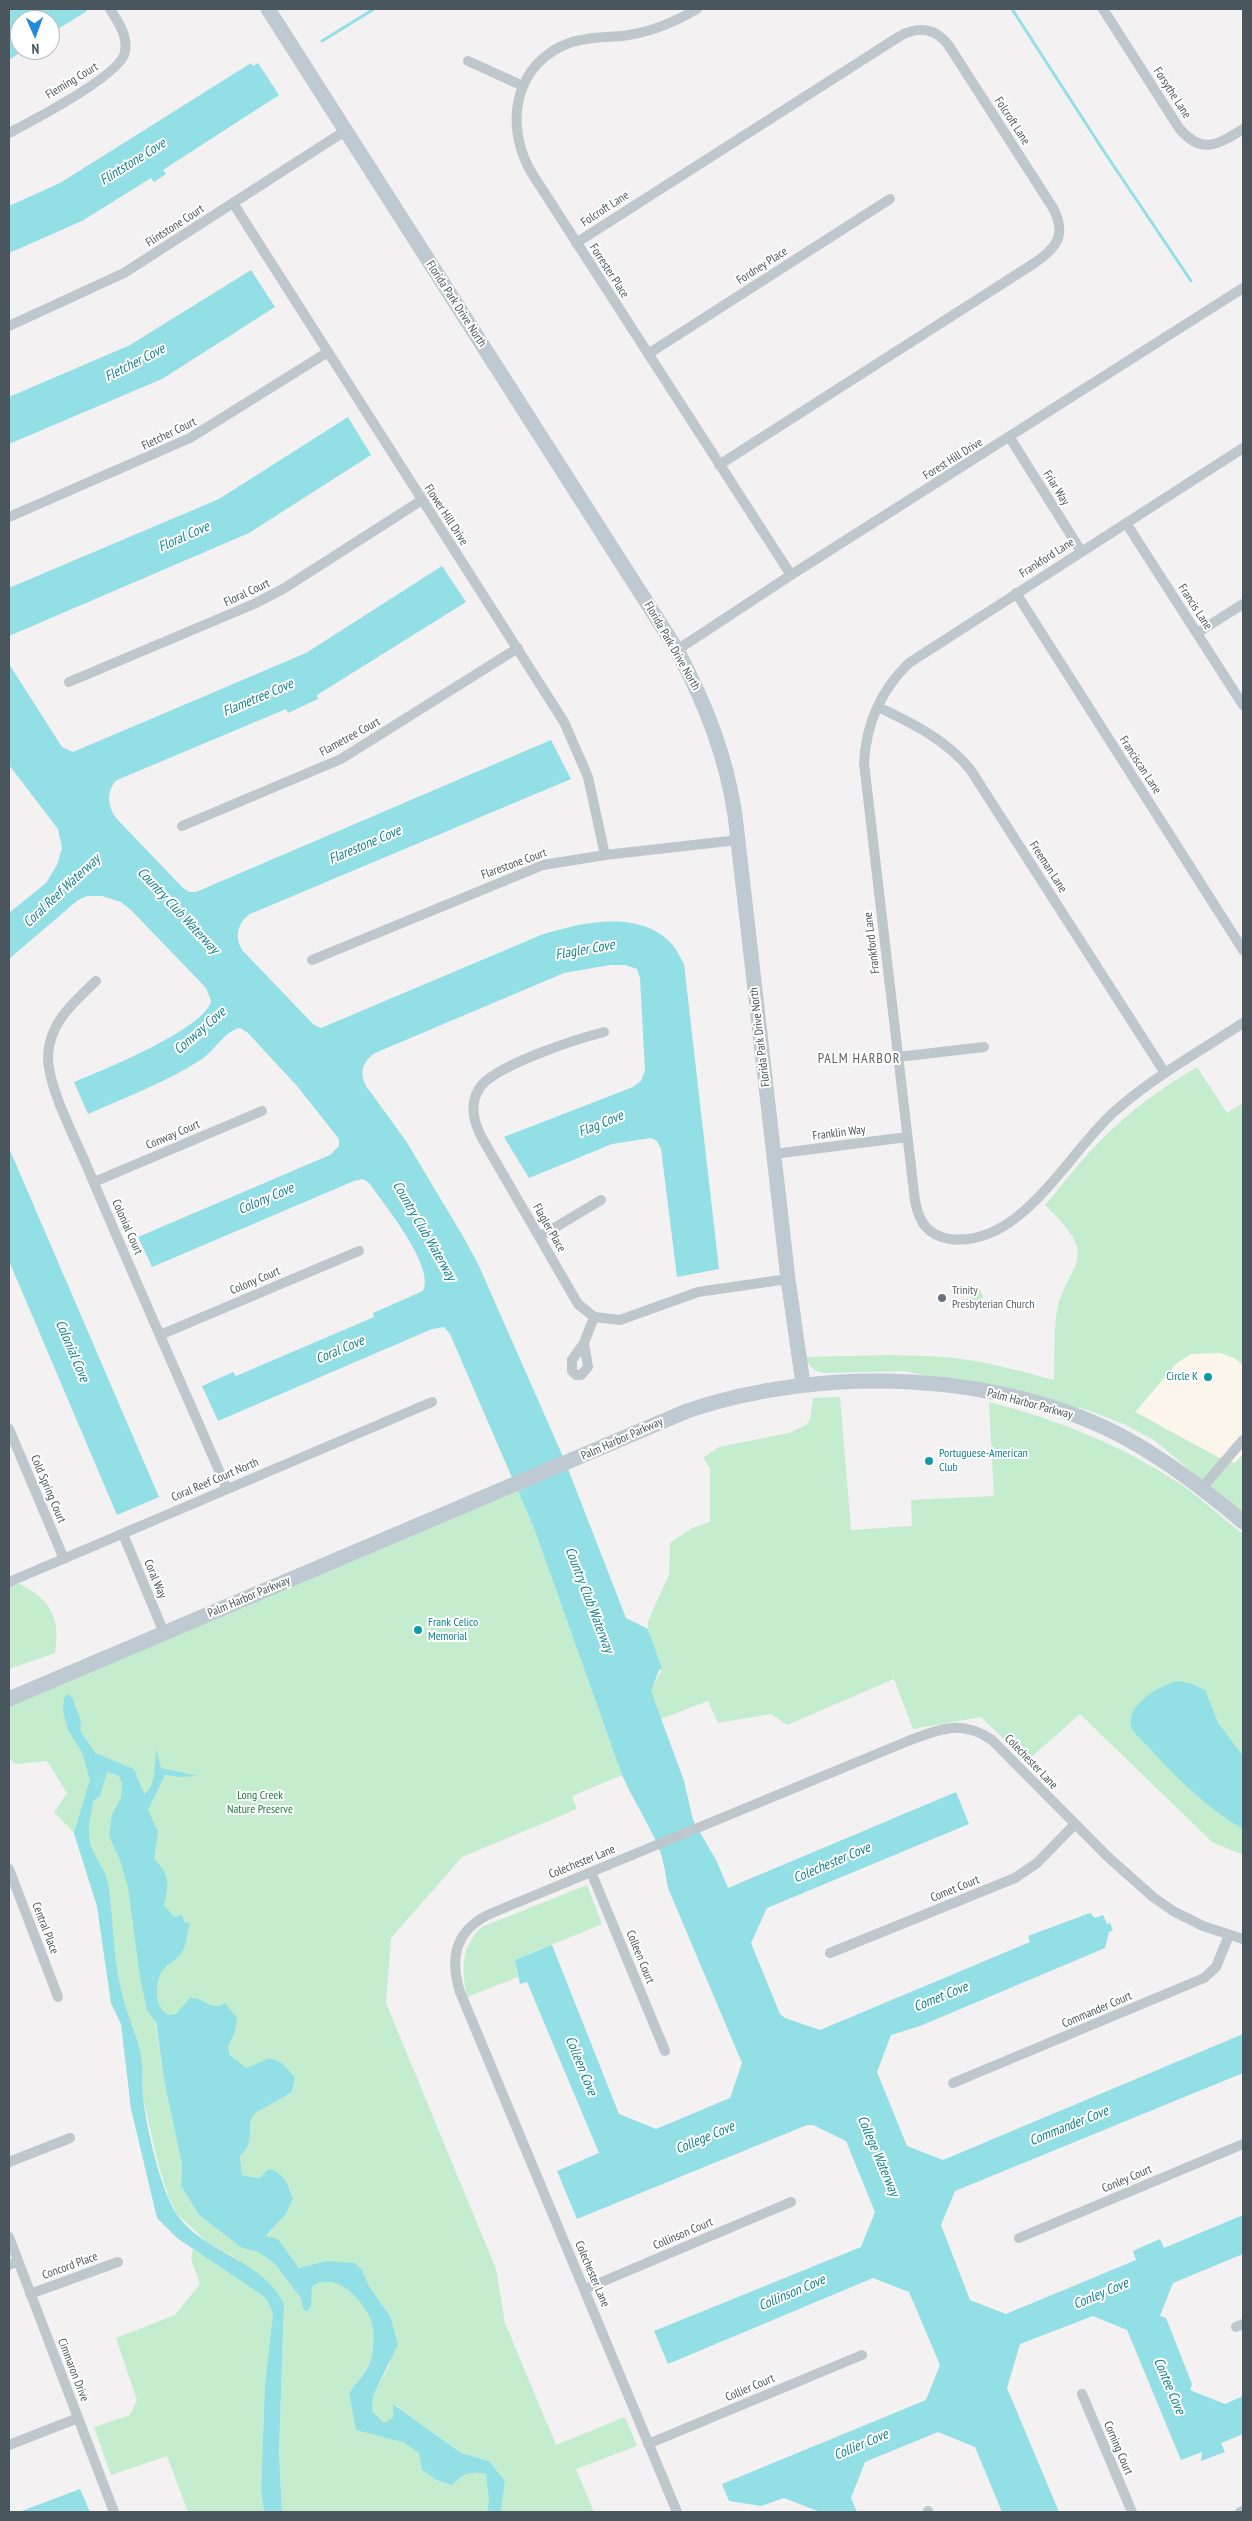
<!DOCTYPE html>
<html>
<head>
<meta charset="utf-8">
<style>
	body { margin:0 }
	#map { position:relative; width:1252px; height:2521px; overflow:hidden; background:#f3f1f1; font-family:"PT Sans Narrow",sans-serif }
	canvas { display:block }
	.frame { position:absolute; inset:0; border:10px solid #4a565d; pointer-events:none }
	.north { position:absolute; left:10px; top:10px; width:50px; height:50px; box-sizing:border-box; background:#fff; border:1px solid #b7bbbe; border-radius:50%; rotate:178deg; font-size:14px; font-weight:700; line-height:20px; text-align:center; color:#4a565d }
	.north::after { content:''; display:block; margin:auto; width:18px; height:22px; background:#268ad8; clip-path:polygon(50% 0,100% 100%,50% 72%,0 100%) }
</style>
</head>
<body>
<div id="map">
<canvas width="1252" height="2521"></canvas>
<div class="frame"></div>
<div class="north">N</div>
</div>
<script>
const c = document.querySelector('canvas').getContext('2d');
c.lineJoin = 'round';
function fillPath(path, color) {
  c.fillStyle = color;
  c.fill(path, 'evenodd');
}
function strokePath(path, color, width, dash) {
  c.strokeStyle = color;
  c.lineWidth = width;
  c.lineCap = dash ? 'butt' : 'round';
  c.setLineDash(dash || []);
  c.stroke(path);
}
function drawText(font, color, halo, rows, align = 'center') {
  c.font = font + ' "PT Sans Narrow",sans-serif';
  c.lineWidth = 4;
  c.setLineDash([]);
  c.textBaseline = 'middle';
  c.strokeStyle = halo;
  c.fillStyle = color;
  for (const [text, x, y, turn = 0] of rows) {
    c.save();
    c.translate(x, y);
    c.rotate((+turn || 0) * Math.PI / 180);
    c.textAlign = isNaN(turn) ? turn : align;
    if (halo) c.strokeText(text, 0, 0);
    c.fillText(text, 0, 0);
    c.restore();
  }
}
const commercial = new Path2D(`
	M1221 1353 1234 1358 1243 1365V1454L1235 1463 1218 1457 1134 1413 1177 1363 1191 1354Z`);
const green = new Path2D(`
	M1197 1067 1227 1113 1243 1103V1365L1234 1358 1221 1353 1191 1354 1177 1363 1135 1412 1218 1457 1235 1463 1243 1454V1515L1154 1440 1126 1425 1088 1410 904 1371 824 1373C814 1371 809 1367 805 1357 854 1356 905 1353 954 1358 988 1362 1021 1371 1054 1380 1055 1356 1053 1329 1058 1306 1061 1292 1069 1280 1075 1267 1086 1241 1061 1222 1045 1205 1069 1177 1091 1147 1119 1123 1143 1101 1169 1084 1197 1067Z
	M973 1285 979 1287 983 1297 982 1302 974 1307 964 1300 974 1296 973 1291 970 1289Z
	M840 1397 851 1530 912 1526 911 1500 994 1496 989 1402C1058 1420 1117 1443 1177 1482 1200 1497 1221 1517 1243 1534V1855L1212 1842 1080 1714 1027 1761 981 1717 913 1729 894 1679 787 1725 771 1714 718 1723 708 1701 661 1719 650 1691 662 1669 648 1629V1621L669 1575 670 1543 694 1527 710 1522V1468L703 1458 719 1447 789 1433 806 1425 810 1420 813 1398Z
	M518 1491 534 1528 622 1775 572 1796 577 1809 462 1857 391 1938 386 2003 496 2269 505 2323 556 2445 625 2417 637 2446 576 2469 594 2512H501L505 2481 489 2461 461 2453 394 2404 393 2418 384 2424 372 2411 373 2396 390 2364V2316L369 2286 362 2270 326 2261 299 2268 278 2239 266 2237 286 2214 293 2200 290 2187 264 2173 259 2178 242 2175 240 2155C256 2142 246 2126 254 2114L292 2092 295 2077 282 2063 271 2058 246 2068C236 2063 231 2058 228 2047L235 2032 155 2021 164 2080 182 2165 181 2186 199 2215 242 2248 258 2252 275 2264 300 2297 312 2295V2287C337 2268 370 2305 373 2329 374 2337 373 2353 371 2360 366 2372 356 2383 349 2393L356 2429C377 2435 404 2437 419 2453 434 2470 428 2476 452 2485 464 2473 470 2471 487 2474L489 2500 487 2512H282L279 2452 284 2304 237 2259 208 2243 177 2214 169 2199 158 2164 143 2097 142 2061 133 2025 111 2003 97 1906 74 1833 54 1812 67 1793 47 1761 16 1764 9 1759V1707Z
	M17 1583C50 1598 61 1617 55 1653L9 1669V1587Z
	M587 1885 602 1924 515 1960 518 1977 467 1997C462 1970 460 1947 482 1927Z
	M193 2249 266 2298 273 2313 265 2384 261 2489 264 2512H188L167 2456 111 2475 94 2427 130 2415 137 2400 116 2338 175 2315 200 2284 191 2259Z`);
const water = new Path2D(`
	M9 9H85L87 11 50 34V20H20V50H24L9 60Z
	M251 63 253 66 258 63 279 95 163 170 166 174 154 182 151 178 82 221 9 253V206L60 183Z
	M251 270 275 307 162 379 9 444V397L130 345Z
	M348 417 371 455 249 533 9 636V588L219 499Z
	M442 566 466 602 317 695 318 699 288 713 286 709 117 780C106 790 107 807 117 819L183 888 189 892H196L551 740 571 779 250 914C237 923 234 938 243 951L314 1025 321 1028 541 935C579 923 637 909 670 942 676 948 680 957 684 964L719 1269 677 1277 661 1149 657 1141 651 1138 612 1144 529 1178 504 1137 633 1087 641 1081 645 1070 640 978 637 969 625 965H610L564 973 375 1053C363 1061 359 1072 366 1086L406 1141 464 1238 479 1266 564 1459 513 1480 450 1334 444 1327 432 1329 218 1421 202 1386 233 1372 236 1376 374 1317 373 1313 423 1291C436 1267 383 1203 369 1183L363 1179 354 1181 152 1267 138 1237 330 1155 339 1146V1139L297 1086 248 1033 240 1028C226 1030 214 1051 202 1059 167 1082 126 1097 88 1114L74 1082C101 1071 205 1029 211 1001L206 988 132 911 121 902 102 896H87L78 900 9 959V913L46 883 57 865 62 848 58 829 9 765V664L62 747 73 752 306 653Z
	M9 1148 159 1497 117 1515 9 1261Z
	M568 1469 626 1618 648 1629 662 1669 659 1670 651 1691 684 1781 693 1820 717 1862 728 1888 956 1792 969 1824 767 1908 751 1943 780 2014 785 2018 820 2030 1030 1942 1028 1936 1090 1913 1095 1918 1103 1915 1107 1924 1110 1923 1113 1930 1109 1932 1105 1948 920 2026 891 2035 877 2072 907 2146 943 2160 1243 2034V2073L955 2191 941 2225 970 2300 1006 2314 1136 2260 1133 2251 1160 2239 1164 2248 1243 2215V2254L1173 2283 1160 2316 1166 2318 1192 2384 1190 2390 1225 2404 1243 2396V2434L1221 2443 1225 2452 1201 2461 1202 2452 1181 2460 1127 2330 1093 2316 1020 2344 1007 2388 1059 2512H1002L975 2447 938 2432 865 2462 851 2498 857 2512H820L784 2498 761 2506 729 2501 722 2484 926 2400 940 2365 909 2292 873 2278 668 2364 654 2331 861 2247 875 2212 846 2141 813 2125H807L577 2219 557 2171 599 2153 527 1982 520 1984 515 1960 552 1945 619 2114 656 2129 730 2098 742 2063 668 1888C665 1870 662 1851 653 1835 643 1814 631 1796 622 1775L534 1528 518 1491Z
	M1179 1681 1192 1684 1205 1690 1218 1723 1243 1756V1829C1208 1809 1179 1780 1151 1750 1146 1744 1137 1737 1133 1730 1121 1707 1161 1684 1179 1681Z
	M68 1694 73 1698C74 1711 84 1716 80 1730L95 1753 134 1769 144 1794C156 1788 155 1762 156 1749L161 1768 198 1776 180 1777 165 1775 148 1810 158 1832 154 1859C170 1874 169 1885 164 1905L174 1917 182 1915 184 1922 190 1923C186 1933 188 1943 182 1952 178 1960 168 1963 163 1970 154 1982 154 2009 169 2015L176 2014 190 1998C204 1997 211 2012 225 2003L237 2018 235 2032 228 2047 230 2055 246 2068 270 2058 282 2063 295 2077 292 2092 254 2114C245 2128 257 2140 240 2156L242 2175 259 2178 269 2169C284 2173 289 2185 293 2199L286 2214 266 2236 278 2239 299 2268 326 2261 355 2263 362 2270 369 2286 390 2316 398 2344 373 2396 372 2411 384 2423 393 2418V2404L461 2453 489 2461 505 2481 501 2512H487L489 2500 486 2474C470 2471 464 2473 452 2485L437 2480 422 2470 419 2453 403 2442 356 2430 349 2393C356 2383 367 2372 371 2360 373 2353 374 2337 373 2329 370 2306 337 2268 312 2287L311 2306 307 2311 304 2310 300 2297 275 2264 258 2252 242 2248 199 2215 181 2186 182 2165 164 2080 156 2022 147 2010 140 1977 128 1887 120 1860 109 1836 112 1814 121 1798 122 1783 119 1776 107 1772 100 1796 93 1801C92 1812 88 1824 89 1835 89 1852 106 1868 108 1884 114 1919 112 1954 121 1989 126 2014 139 2037 142 2062 143 2073 142 2085 143 2096 146 2126 160 2188 176 2213 203 2254 262 2258 284 2304L279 2452 282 2512H264L261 2489 265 2384 273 2313 266 2298 177 2238 157 2218 131 2109 121 2024 111 2003 97 1906 74 1833 90 1780 82 1752 68 1730 63 1711 64 1698Z
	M80 2489 90 2512H19Z`);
const stream = new Path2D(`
	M1012 9 1103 150 1191 281
	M322 41 374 9`);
const street = new Path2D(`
	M697 9C673 23 649 33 622 36 605 37 588 37 572 42 513 62 503 127 533 175L791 575
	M1103 9 1179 128C1201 155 1218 145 1243 129
	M468 61 523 86
	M9 133C32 121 121 75 125 52 128 35 118 22 110 9
	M233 203 564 722 588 777 605 855
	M576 243 900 36C918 26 936 28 949 46L1053 208C1067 235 1057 248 1033 264L719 465
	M9 326 124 273 345 131
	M648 354 890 199
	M1010 438 1081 551
	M1243 448 909 663C881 690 866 725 864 763L915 1201C919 1222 928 1236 950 1239 1022 1248 1068 1152 1115 1111 1153 1077 1200 1051 1243 1023
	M9 517 190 438 328 352
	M1126 523 1243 705
	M1016 593 1243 950
	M1197 633 1243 604
	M677 650 791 575 1243 288
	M69 682 254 604 283 589 422 500
	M878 707C912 723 945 739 970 769L1165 1073
	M182 826 341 759 518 648
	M312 960 543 865 605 855 738 840
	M96 981C73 1003 50 1022 48 1055 47 1087 76 1139 88 1169 133 1276 181 1382 227 1489
	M604 1032C577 1039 492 1066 479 1089 469 1105 474 1123 482 1138L578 1304 594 1317 620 1320 698 1292 788 1279
	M898 1057 984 1047
	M774 1154 907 1137
	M94 1182 262 1111
	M539 1237 601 1200
	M160 1335 359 1251
	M584 1343 588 1367 581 1375H576L572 1371V1360L584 1343 594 1317
	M9 1429 64 1559
	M1201 1489 1243 1440
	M123 1534 164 1633
	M9 1582 432 1402
	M9 1869 58 1997
	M591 1872 665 2051
	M830 1953 1015 1878 1037 1863 1075 1824
	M953 2083 1204 1978 1216 1967 1229 1935
	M9 2162 70 2138
	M9 2237 114 2512
	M1019 2238 1243 2144
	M9 2265 18 2261
	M585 2289 791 2202
	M30 2294 118 2262
	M1236 2327 1243 2324
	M1082 2394 1132 2512
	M648 2444 862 2355
	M9 2445 78 2418
	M928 2511V2512
	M677 2512 460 1992C449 1957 456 1929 492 1913L908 1741C940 1729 961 1719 992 1740L1108 1857 1153 1897 1173 1911 1203 1926 1243 1939
	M1240 2512 1243 2511`);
const secondary = new Path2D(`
	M268 9 677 650C705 703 726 755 735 815L788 1279 803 1384
	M9 1699 687 1411C822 1365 1003 1370 1129 1440 1168 1462 1209 1493 1243 1522`);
const markers = [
	[942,1298,5,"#6b7280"],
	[1208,1377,5,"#0f9aa8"],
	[929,1461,5,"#0f9aa8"],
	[418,1630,5,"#0f9aa8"]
];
const streetNames = [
	["Fleming Court",72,81,-31],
	["Forsythe Lane",1172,93,57],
	["Folcroft Lane",1012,121,57],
	["Folcroft Lane",605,209,-33],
	["Flintstone Court",175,226,-33],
	["Fordney Place",762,266,-33],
	["Forrester Place",609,271,57],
	["Florida Park Drive North",456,304,57],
	["Fletcher Court",169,434,-26],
	["Forest Hill Drive",953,459,-32],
	["Friar Way",1056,488,58],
	["Flower Hill Drive",446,515,57],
	["Frankford Lane",1047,558,-33],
	["Floral Court",247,593,-25],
	["Francis Lane",1195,607,57],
	["Florida Park Drive North",672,646,60],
	["Flametree Court",350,737,-29],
	["Franciscan Lane",1140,765,57],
	["Flarestone Court",514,864,-20],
	["Freeman Lane",1048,867,57],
	["Frankford Lane",872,943,-97],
	["Florida Park Drive North",760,1037,-97],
	["Franklin Way",839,1133,-7],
	["Conway Court",173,1135,-23],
	["Colonial Court",127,1227,66],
	["Flagler Place",549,1228,60],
	["Colony Court",255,1281,-23],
	["Palm Harbor Parkway",1030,1404,15],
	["Palm Harbor Parkway",622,1439,-24],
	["Coral Reef Court North",215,1480,-23],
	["Cold Spring Court",48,1489,67],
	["Coral Way",155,1579,67],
	["Palm Harbor Parkway",249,1597,-23],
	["Colechester Lane",1031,1762,46],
	["Colechester Lane",582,1862,-22],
	["Comet Court",955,1889,-22],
	["Central Place",45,1928,69],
	["Colleen Court",640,1957,68],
	["Commander Court",1097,2010,-23],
	["Conley Court",1127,2179,-23],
	["Collinson Court",683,2234,-23],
	["Concord Place",70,2266,-20],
	["Colechester Lane",592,2274,67],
	["Cimmaron Drive",73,2370,69],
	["Collier Court",750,2388,-23],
	["Corning Court",1118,2448,67]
];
const worshipNames = [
	["Trinity",952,1291],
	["Presbyterian Church",952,1305]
];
const cultureNames = [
	["Circle K",1198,1377,"right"],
	["Portuguese-American",939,1454],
	["Club",939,1468],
	["Frank Celico",428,1623],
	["Memorial",428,1637]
];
const parkNames = [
	["Long Creek",260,1796],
	["Nature Preserve",260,1810]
];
const waterNames = [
	["Flintstone Cove",133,162,-32],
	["Fletcher Cove",135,363,-27],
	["Floral Cove",184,537,-24],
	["Flametree Cove",258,698,-23],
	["Flarestone Cove",365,845,-23],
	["Coral Reef Waterway",62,891,-43],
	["Country Club Waterway",178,911,47],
	["Flagler Cove",585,950,-10],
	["Conway Cove",200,1031,-41],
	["Flag Cove",601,1124,-22],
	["Colony Cove",266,1199,-23],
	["Country Club Waterway",424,1231,60],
	["Coral Cove",340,1350,-23],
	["Colonial Cove",72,1351,67],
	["Country Club Waterway",589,1600,69],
	["Colechester Cove",832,1863,-23],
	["Comet Cove",941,1997,-22],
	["Colleen Cove",581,2066,68],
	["Commander Cove",1069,2126,-22],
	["College Cove",705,2138,-23],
	["College Waterway",878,2156,67],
	["Collinson Cove",792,2293,-23],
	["Conley Cove",1101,2294,-23],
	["Contee Cove",1169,2386,67],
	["Collier Cove",861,2445,-23]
];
const neighbourhoodNames = [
	["PALM HARBOR",859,1059]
];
fillPath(commercial, '#fbf5ec');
fillPath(green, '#c3edce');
fillPath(water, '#93dfe6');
strokePath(stream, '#93dfe6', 3);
strokePath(street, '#bdc7cc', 10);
strokePath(secondary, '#bec9d1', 15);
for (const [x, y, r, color] of markers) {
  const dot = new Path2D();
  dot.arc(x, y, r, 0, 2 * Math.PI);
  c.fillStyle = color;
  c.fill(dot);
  strokePath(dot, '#fff', 2);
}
drawText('12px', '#4a565d', '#fff', streetNames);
drawText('12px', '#5b616d', '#fff', worshipNames, 'left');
drawText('12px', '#0d838f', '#fff', cultureNames, 'left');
drawText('12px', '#1e7b41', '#fff', parkNames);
drawText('italic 14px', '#16838d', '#fff', waterNames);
c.letterSpacing = '1px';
drawText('14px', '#5e6265', '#fff', neighbourhoodNames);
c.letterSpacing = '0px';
</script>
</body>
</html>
